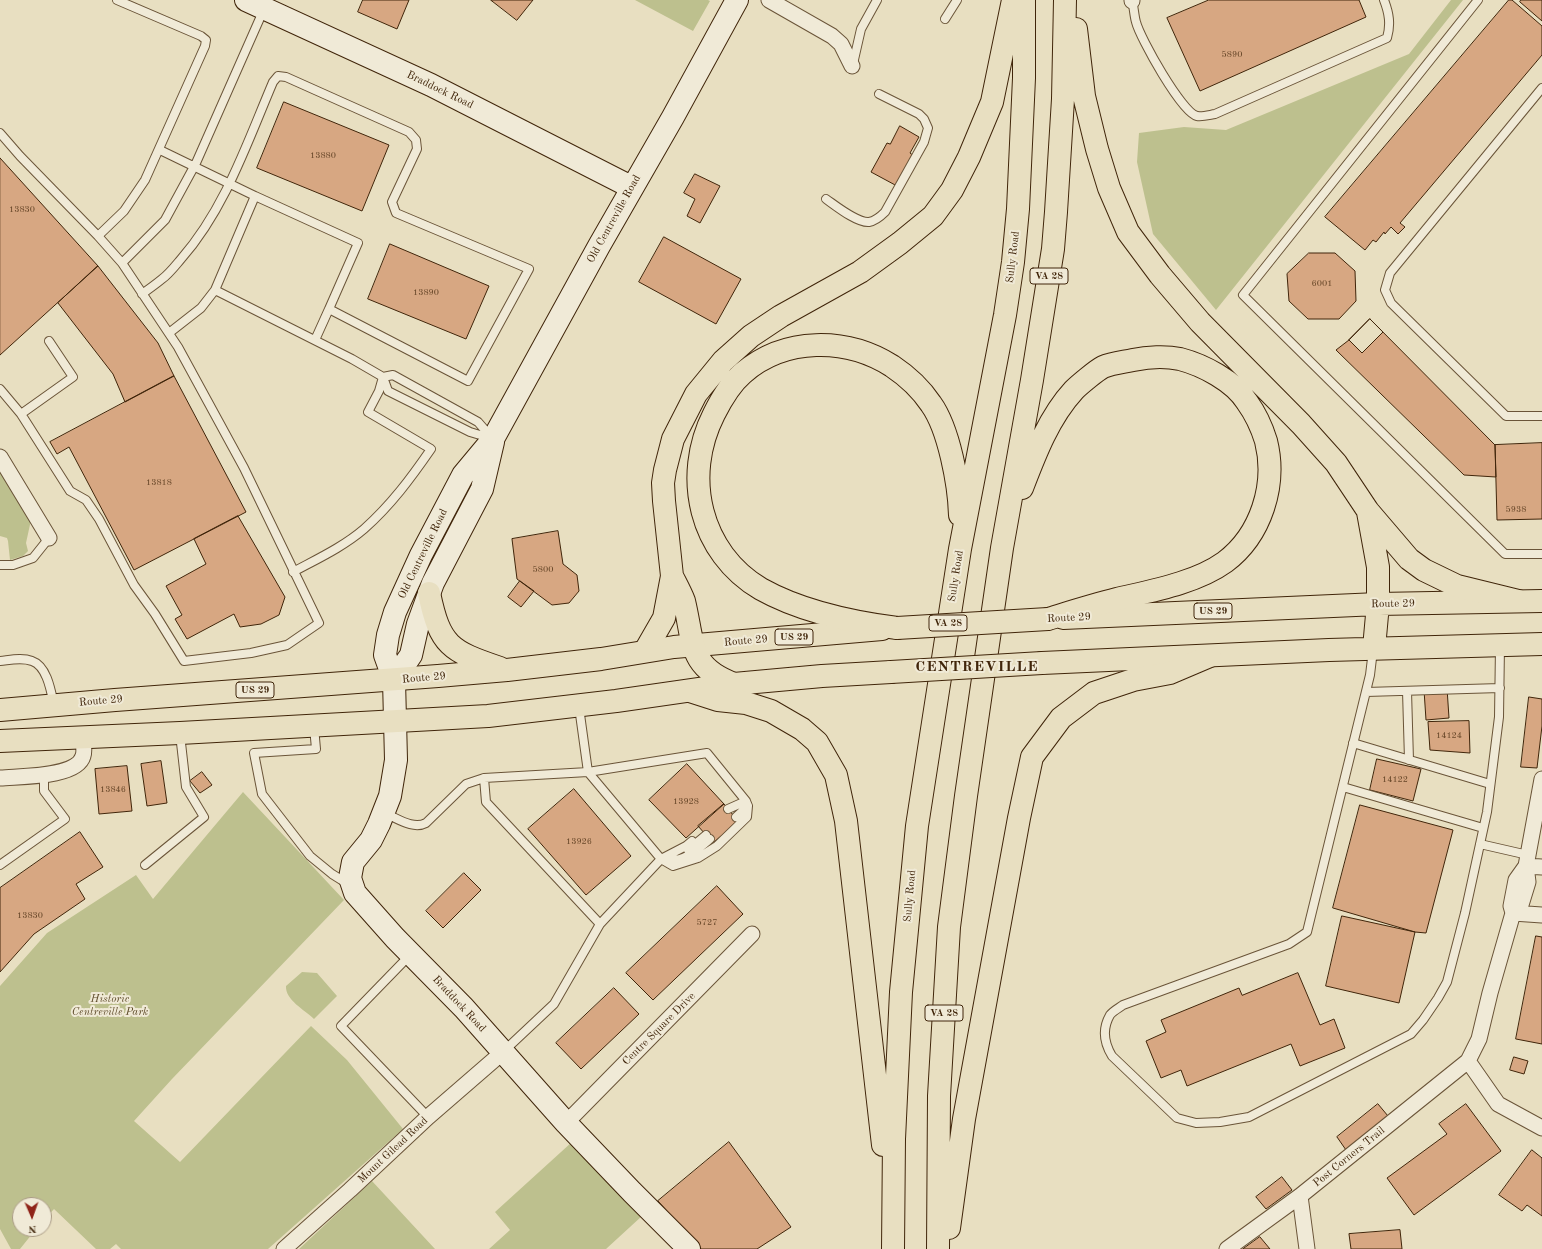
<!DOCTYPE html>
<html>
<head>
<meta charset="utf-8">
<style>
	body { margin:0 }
	#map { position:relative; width:1542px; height:1249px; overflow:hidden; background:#e8dfc1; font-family:"Old Standard TT",serif }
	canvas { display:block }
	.north { position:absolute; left:12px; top:1197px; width:40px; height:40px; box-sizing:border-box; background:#f0ead7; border:1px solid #aa9b85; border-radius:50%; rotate:178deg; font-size:11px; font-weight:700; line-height:16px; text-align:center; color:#40250a }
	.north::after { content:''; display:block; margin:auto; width:14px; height:18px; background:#8f2418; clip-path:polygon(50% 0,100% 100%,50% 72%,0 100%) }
</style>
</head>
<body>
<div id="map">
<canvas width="1542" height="1249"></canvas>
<div class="north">N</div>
</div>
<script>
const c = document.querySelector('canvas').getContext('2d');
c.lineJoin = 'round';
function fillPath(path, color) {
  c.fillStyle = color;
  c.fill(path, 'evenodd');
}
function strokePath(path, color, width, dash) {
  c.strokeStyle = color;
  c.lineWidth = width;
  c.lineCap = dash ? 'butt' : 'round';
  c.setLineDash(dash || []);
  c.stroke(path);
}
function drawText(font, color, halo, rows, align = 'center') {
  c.font = font + ' "Old Standard TT",serif';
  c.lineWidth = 4;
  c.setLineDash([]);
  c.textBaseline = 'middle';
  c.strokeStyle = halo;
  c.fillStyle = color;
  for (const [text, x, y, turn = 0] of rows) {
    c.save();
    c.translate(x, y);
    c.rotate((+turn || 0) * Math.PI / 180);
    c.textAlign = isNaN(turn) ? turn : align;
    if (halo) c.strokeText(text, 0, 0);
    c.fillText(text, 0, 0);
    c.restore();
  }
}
const green = new Path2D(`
	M635 0H708L710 1 693 31Z
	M1451 0H1463L1216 310 1153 234 1137 162 1139 133 1184 127 1226 130 1409 54Z
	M0 470 31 520 26 543 28 551 23 556 10 560 8 541 7 538 0 536Z
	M243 792 344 900 172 1079 134 1121 180 1162 311 1026 347 1060 403 1129 268 1249H121L116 1244 110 1249H96L54 1209 44 1220V1205H20V1229H36L20 1249H11L0 1229V986L47 933 136 875 153 899Z
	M302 972 317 973 337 996 314 1019C305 1010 285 1000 286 986Z
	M572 1142 642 1216 606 1249H489L510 1230 495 1212Z
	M372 1181 435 1249H299Z`);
const building = new Path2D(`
	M363 0H409L397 29 358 12Z
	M491 0H533L517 20Z
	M1209 0H1359L1366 17 1200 91 1167 18Z
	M1509 0H1512L1542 26V55L1400 223 1405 227 1398 234 1391 227 1385 234 1384 232 1376 242 1373 240 1365 250 1325 217Z
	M1521 0H1542V21L1520 2Z
	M284 102 389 145 362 211 257 168Z
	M900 126 919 137 910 153 914 156 897 186 871 172 887 143 890 144Z
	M0 158 98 266 0 355Z
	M695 174 720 186 700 223 687 216 695 199 684 193Z
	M664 237 741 279 716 324 639 282Z
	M390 244 489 286 466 339 368 299Z
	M1309 253H1335L1355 271 1356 301 1339 319H1308L1289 301 1287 274Z
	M98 266 158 343 174 376 125 402 113 374 58 303Z
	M1370 319 1495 445 1496 477 1464 475 1336 350 1349 340Z
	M1370 319 1383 332 1362 353 1349 340Z
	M174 376 246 512 134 570 69 447 57 454 50 442Z
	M1542 443V519L1497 520 1495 445Z
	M238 516 285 597 279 615 261 624 240 627 234 614 187 639 175 619 182 615 166 586 206 564 194 539Z
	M558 531 563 564 577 575 579 591 569 603 552 605 517 579 512 539Z
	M520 581 534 591 521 607 508 597Z
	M1447 688 1449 718 1426 720 1424 690Z
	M1529 697 1542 699V726L1537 768 1521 767Z
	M1469 721 1470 753 1430 750 1428 722Z
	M1377 759 1421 769 1413 801 1370 790Z
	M161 761 167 803 147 806 141 764Z
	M687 764 724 804 686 838 649 800Z
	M127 766 132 811 99 814 95 769Z
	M202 772 212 785 200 793 190 781Z
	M574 789 631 856 586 895 528 829Z
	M724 804 738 821 713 843 698 826Z
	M1360 805 1453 830 1426 933 1415 932 1333 908Z
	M80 832 103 867 76 884 85 899 34 934 0 972V888Z
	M464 873 481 890 443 928 426 911Z
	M717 886 743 914 653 1000 626 973Z
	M1342 916 1415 932 1399 1003 1326 986Z
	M1536 936 1542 937V1044L1516 1039Z
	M1298 973 1320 1025 1334 1019 1345 1048 1300 1066 1291 1044 1187 1086 1181 1070 1161 1078 1146 1041 1166 1032 1161 1020 1239 988 1242 995Z
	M614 988 639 1014 581 1069 556 1043Z
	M1514 1057 1528 1061 1524 1074 1510 1070Z
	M1378 1104 1388 1116 1346 1150 1337 1137Z
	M1466 1104 1501 1151 1414 1215 1387 1178 1447 1134 1439 1124Z
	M729 1142 791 1227 757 1249H701L658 1201Z
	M1532 1150 1542 1158V1216L1527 1205 1522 1211 1499 1195Z
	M1282 1177 1292 1190 1266 1209 1256 1197Z
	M1400 1230 1402 1249H1351L1349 1234Z
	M1260 1237 1270 1249H1243Z`);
const lane = new Path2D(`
	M1478 0 1243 295 1505 554H1542
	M1132 1C1134 7 1134 15 1136 22 1140 38 1182 113 1197 116 1202 117 1209 115 1215 114L1387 38C1391 24 1389 13 1384 0
	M945 19 957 0
	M853 64 861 29 877 0
	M1542 88 1390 273 1385 290 1391 303 1506 416H1542
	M0 133 20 156 98 236 122 263 178 347 244 468 319 623 287 645 251 653 184 661 155 614 134 585 99 519 86 500 70 491 21 414 0 389
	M160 150 255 196
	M826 199C836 206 857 223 869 222 875 221 881 216 885 212L924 142 928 128 924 119 919 114 879 94
	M98 236 124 211 145 180 205 46 206 40 201 36 117 0
	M122 263 165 220 196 163 264 9
	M142 294C149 289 156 284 162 279 169 274 175 266 181 259 225 209 247 143 273 82L278 76 286 77 409 132 416 140 417 149 392 202 396 213 529 269 468 381 329 309 358 243 255 196 215 290
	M169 333 201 308 215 290 352 359 383 377 388 391 470 432 490 438
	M315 340 329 309
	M383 377 393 375 478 422 492 438
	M21 414 73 377 49 341
	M0 565H13L33 558 49 538
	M293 572C317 559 343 547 364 529 391 505 411 478 431 449L368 412 379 391 383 377
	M1373 650 1370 675 1307 932 1289 944 1123 1005C1119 1008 1113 1011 1110 1015 1102 1029 1104 1043 1112 1056L1177 1118 1196 1123 1220 1122 1249 1117 1411 1034 1423 1020 1438 998 1447 982 1465 913 1487 812 1499 717 1500 646
	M0 661C10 660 22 657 32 661 47 666 51 691 54 705
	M1407 691 1409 760
	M1366 692 1500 688
	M314 727 316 749 254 753 262 794 310 856 332 874 348 884
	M1353 743 1490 784
	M484 778 486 802 600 924
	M1343 787 1483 828
	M728 809 746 801
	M384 813C397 818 413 830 426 823L466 784 484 778 588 772 707 753 746 801 748 806 736 817
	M1480 844 1528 855
	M688 850 706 835
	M661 859 673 866 698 858 717 846 747 817 748 806
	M661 859 686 846 692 841
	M664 859C682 864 697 850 710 839
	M0 865 65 819 44 791V775
	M145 865 204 817 186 787 180 734
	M410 955 341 1026 428 1117
	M504 1051 554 1004 600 924 661 859 588 772 579 707`);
const street = new Path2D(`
	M769 0 832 36 841 44 852 66
	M1132 0V1
	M0 457 49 538
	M0 778C19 776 77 778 83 756 85 751 83 743 83 738
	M1526 866 1542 867
	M1513 913 1520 908 1528 882 1526 866 1542 779
	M1513 913 1542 915
	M1468 1061 1498 1104 1542 1128
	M566 1123 752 934
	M1300 1196 1307 1249
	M284 1249 350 1190 428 1117 503 1052
	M1227 1249 1300 1196 1468 1061 1479 1039 1490 993 1513 913 1511 906 1516 880 1526 866`);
const secondary = new Path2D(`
	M246 0 431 85 631 187
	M394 680 411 655 418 624 433 583 482 489 493 442
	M689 1249 632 1192 566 1123 464 1008 395 938 355 893 350 878 353 862 371 840 379 824 390 796 396 760 394 680 385 655 388 635 395 612 421 555 463 475 493 439 599 246 673 117 737 0`);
const primary = new Path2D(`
	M429 593C440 646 450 651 500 668
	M1063 618 1378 604 1542 601
	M1374 648 1378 604
	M1042 663 1329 650 1542 644
	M0 710 115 700 438 676 507 670 601 659 674 647 882 629
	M0 741 180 733 488 716 616 701 734 684 822 676 891 672`);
const highway = new Path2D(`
	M1076 29 1084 96 1097 149 1109 188 1128 232 1160 275 1200 322 1301 424 1336 463 1368 511 1409 559 1424 570 1457 586 1518 601
	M1022 488C1035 454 1049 417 1074 390 1079 385 1097 370 1103 367 1112 363 1124 362 1133 360 1147 357 1166 356 1180 359 1203 365 1234 381 1247 402 1255 413 1262 428 1266 441 1277 485 1261 535 1225 562 1196 583 1151 591 1117 599 1093 605 1071 612 1048 619
	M1368 512 1378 567V604
	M672 576C676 584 681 593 684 601 694 642 688 667 734 684
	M897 628C851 622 802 612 761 589 700 553 682 477 714 414 721 400 730 384 743 373 785 337 846 337 892 366 907 376 921 389 931 404 949 429 959 484 960 515
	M645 651 664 618 672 576 664 501 663 483 665 470 673 439 696 394 723 361 751 336 781 316 860 272 900 243 933 216 952 190 969 157 992 102 1013 0
	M690 691 718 700 746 703 771 711 802 729 817 742 836 775 846 821 883 1145
	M949 1228 964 1119 1019 818 1032 757 1061 718 1094 693 1133 680 1170 673 1210 656
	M893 1249 894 1139 901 992 917 826 960 549 1005 315 1013 262 1018 209 1024 78V0
	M938 1249 939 1096 949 927 966 796 1002 548 1032 380 1053 249 1056 212 1063 99 1065 0`);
const primaryBridge = new Path2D(`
	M897 628 1048 619
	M891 672 1042 663`);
const numberNames = [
	["5890",1232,55],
	["13880",323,156],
	["13830",22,210],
	["6001",1322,284],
	["13890",426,293],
	["13818",159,483],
	["5938",1516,510],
	["5800",543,570],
	["14124",1449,736],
	["14122",1395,780],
	["13846",113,790],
	["13928",686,802],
	["13926",579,842],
	["13830",30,916],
	["5727",707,923]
];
const shields = [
	[1049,276,38],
	[1213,611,38],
	[948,623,38],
	[794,637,38],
	[255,690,38],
	[944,1013,38]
];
const shieldNames = [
	["VA 28",1049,276],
	["US 29",1213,611],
	["VA 28",948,623],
	["US 29",794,637],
	["US 29",255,690],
	["VA 28",944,1013]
];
const streetNames = [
	["Braddock Road",440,90,26],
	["Old Centreville Road",614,219,-61],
	["Sully Road",1013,257,-83],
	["Old Centreville Road",423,554,-64],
	["Sully Road",956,576,-81],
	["Route 29",1393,604,-1],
	["Route 29",1069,618,-3],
	["Route 29",746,641,-5],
	["Route 29",424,678,-5],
	["Route 29",101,701,-5],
	["Sully Road",910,896,-85],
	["Braddock Road",459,1004,47],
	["Centre Square Drive",659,1029,-45],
	["Mount Gilead Road",393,1150,-43],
	["Post Corners Trail",1349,1157,-39]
];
const parkNames = [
	["Historic",110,999],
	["Centreville Park",110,1012]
];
const districtNames = [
	["CENTREVILLE",977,667]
];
fillPath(green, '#bdc08e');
fillPath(building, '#d7a782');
strokePath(building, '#40250a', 1);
strokePath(lane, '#6a5438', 10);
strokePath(street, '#6a5438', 17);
strokePath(secondary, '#40250a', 24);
strokePath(primary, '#40250a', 24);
strokePath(highway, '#40250a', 24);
strokePath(lane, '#f0ead7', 8);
strokePath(street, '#f0ead7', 15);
strokePath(secondary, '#f0ead7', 22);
strokePath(primary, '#e8dfc1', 22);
strokePath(highway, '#e8dfc1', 22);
strokePath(primaryBridge, '#40250a', 24, []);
strokePath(primaryBridge, '#e8dfc1', 22);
drawText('9px', '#664628', null, numberNames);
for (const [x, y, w] of shields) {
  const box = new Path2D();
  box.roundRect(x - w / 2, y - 8, w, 16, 3);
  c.fillStyle = '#f0ead7';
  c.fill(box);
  strokePath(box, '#40250a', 1);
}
drawText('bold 10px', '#40250a', null, shieldNames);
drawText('11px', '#40250a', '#f0ead7', streetNames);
drawText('italic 11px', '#5f4c2b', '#f0ead7', parkNames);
c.letterSpacing = '1px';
drawText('bold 15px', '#40250a', '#f0ead7', districtNames);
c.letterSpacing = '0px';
</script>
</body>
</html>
